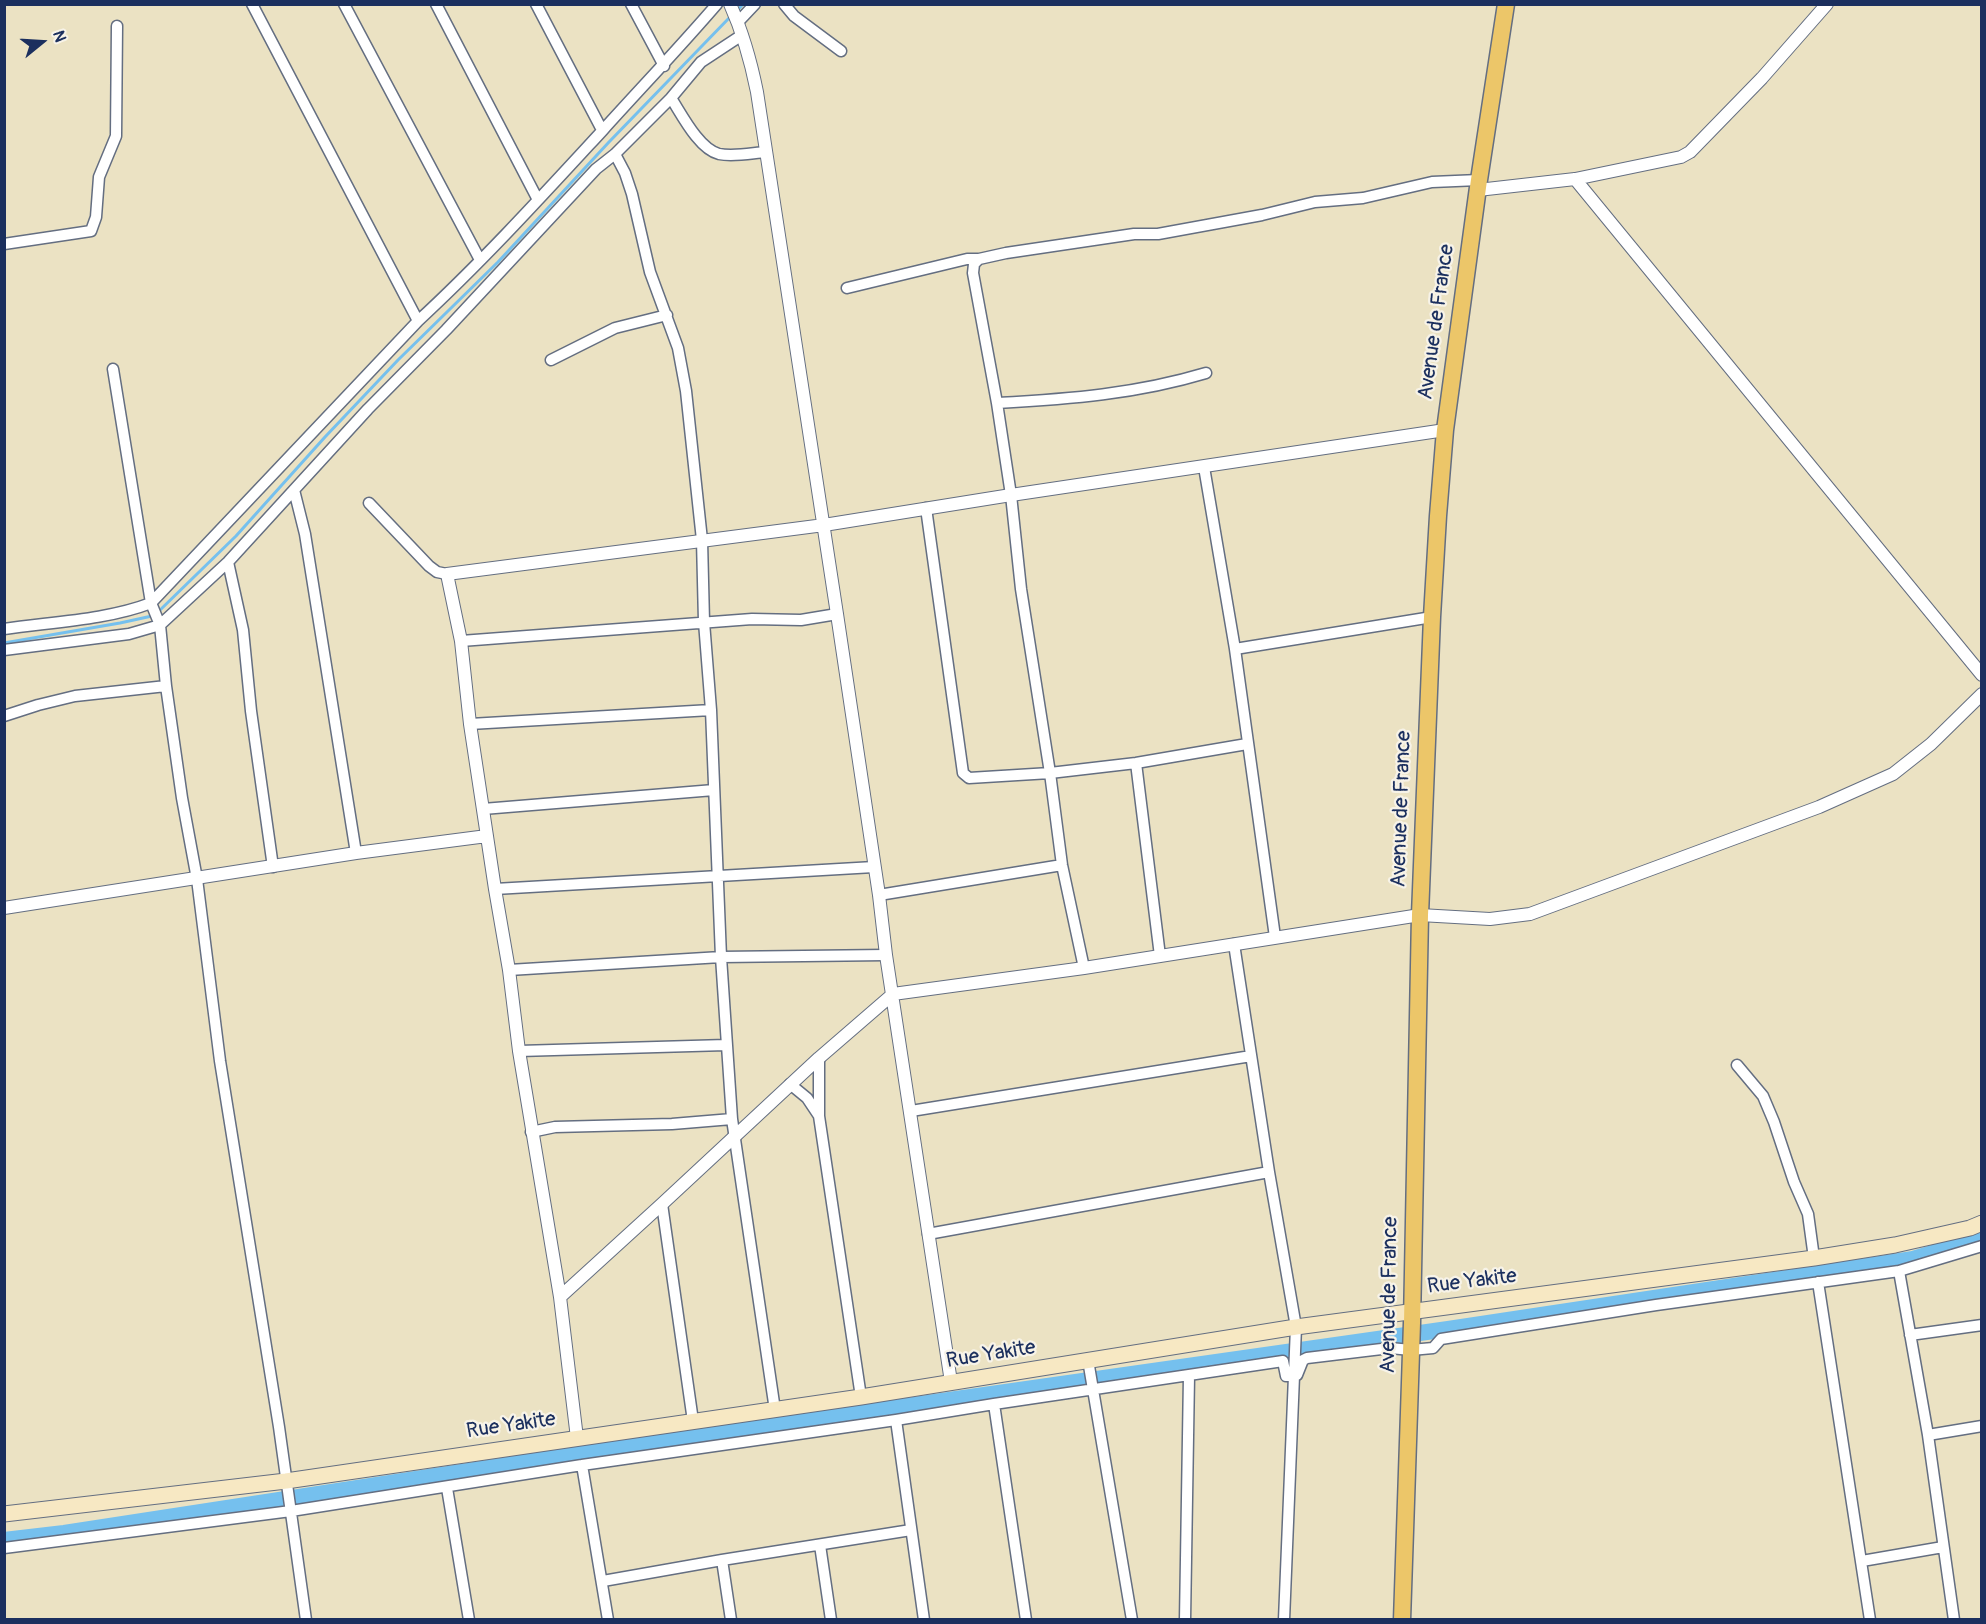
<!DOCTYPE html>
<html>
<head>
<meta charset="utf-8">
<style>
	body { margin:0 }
	#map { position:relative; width:1986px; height:1624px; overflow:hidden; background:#ebe2c3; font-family:Pangolin,sans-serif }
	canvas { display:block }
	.frame { position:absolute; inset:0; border:6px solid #1b2f5e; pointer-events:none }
	.north { position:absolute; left:12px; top:12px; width:60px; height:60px; -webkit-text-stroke:4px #f7f3e8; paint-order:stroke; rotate:72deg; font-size:16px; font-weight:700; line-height:24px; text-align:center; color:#1b2f5e }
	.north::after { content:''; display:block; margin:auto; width:21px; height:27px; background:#1b2f5e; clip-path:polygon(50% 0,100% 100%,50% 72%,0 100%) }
</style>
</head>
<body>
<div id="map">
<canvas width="1986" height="1624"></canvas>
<div class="frame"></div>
<div class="north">N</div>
</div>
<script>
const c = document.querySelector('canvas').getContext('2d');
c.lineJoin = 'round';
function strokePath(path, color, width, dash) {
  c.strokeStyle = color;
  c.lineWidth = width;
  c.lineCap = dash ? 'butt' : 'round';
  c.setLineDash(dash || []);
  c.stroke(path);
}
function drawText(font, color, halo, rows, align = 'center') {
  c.font = font + ' Pangolin,sans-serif';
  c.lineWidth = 4.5;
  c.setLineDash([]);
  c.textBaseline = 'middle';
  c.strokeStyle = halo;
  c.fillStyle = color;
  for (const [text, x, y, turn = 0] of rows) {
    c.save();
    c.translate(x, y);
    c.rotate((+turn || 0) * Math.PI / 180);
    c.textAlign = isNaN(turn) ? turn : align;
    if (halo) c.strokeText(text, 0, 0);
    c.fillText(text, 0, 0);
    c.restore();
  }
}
const stream = new Path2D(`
	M736 12 743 4
	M158 612 236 536 325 437 398 360 498 262 609 142 731 16
	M4 643 120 623 152 616`);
const river = new Path2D(`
	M4 1540 64 1533 696 1436 1448 1329 1913 1259 1982 1238`);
const minor = new Path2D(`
	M252 4 418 321
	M344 4 480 260
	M436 4 538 200
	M536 4 602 130
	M631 4 664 66
	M784 4 794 16 841 51
	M738 22 755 4
	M671 98C682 115 699 149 719 154 734 157 752 153 766 152
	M615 154 625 173 632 194 650 272 678 348 686 391 702 540 704 622 711 710 721 957 732 1119 775 1410
	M4 244 91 231 96 217 99 177 116 136 117 26
	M847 288 967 259H979
	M551 360 615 328 667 315
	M113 369 151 603 160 625 166 686 182 798 197 879 220 1061 279 1427 306 1620
	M997 403C1070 399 1136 394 1206 373
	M1204 467 1235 649 1275 937
	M294 490 305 534 356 853
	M369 503 429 566 437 572 447 574
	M926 508 963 773 969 778 1050 773 1136 763 1247 744
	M228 562 243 630 251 711 273 867
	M4 629C51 622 107 620 151 603L418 321C483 261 543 195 603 130 641 88 680 47 717 4
	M461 641 752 619 801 620 837 614
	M1235 649 1432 617
	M4 650 129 634 160 625 228 562 368 409 446 330 596 169 615 154 671 98 701 62 742 35
	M4 716 38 705 75 696 166 686
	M470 724 711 710
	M1136 763 1160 956
	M483 809 714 790
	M495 889 874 867
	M879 895 1062 865
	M1234 944 1269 1172 1296 1327 1284 1620
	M1084 968 1062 865 1050 773 1021 589 1011 495 997 403 973 273 974 264 979 259 1006 253 1134 234H1158L1262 215 1315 202 1363 198 1432 182 1479 180
	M509 970 721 957 886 955
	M519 1051 726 1045
	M819 1058V1116L861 1397
	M1737 1065 1763 1096 1774 1122 1794 1182 1808 1214 1814 1258
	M790 1084 807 1098 819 1116
	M911 1111 1251 1056
	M531 1132 555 1127 672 1124 732 1119
	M662 1204 693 1421
	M928 1234 1269 1172
	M1899 1271 1928 1435 1954 1620
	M1818 1282 1870 1620
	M1910 1335 1982 1325
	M1088 1360 1132 1620
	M994 1404 1026 1620
	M896 1420 924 1620
	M1928 1435 1982 1426
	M582 1465 608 1620
	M447 1488 469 1620
	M820 1545 831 1620
	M4 1548 291 1511 582 1465 896 1420 994 1404 1283 1361 1286 1376 1297 1375 1303 1360 1307 1358 1390 1348 1411 1350 1433 1348 1441 1339 1656 1305 1899 1271 1982 1246
	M722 1560 731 1620
	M1862 1561 1943 1547
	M603 1581 722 1560 911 1530
	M1185 1620 1189 1376`);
const tertiary = new Path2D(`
	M730 4C743 33 751 62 757 92L837 614 879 895 886 955 951 1382
	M1575 179 1982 675
	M1478 190 1575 179 1681 157 1690 152 1762 78 1827 4
	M4 908 356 853 487 836
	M560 1297 662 1204 819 1058 893 994 1084 968 1420 915 1490 919 1530 914 1819 807 1893 774 1931 744 1982 694
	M577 1438 560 1297 519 1051 509 970 495 889 470 724 461 641 447 574 824 525 1011 495 1445 430`);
const secondary = new Path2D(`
	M4 1514 286 1481 861 1397 1296 1327 1814 1258 1895 1245 1970 1228 1982 1223`);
const primary = new Path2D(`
	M1402 1620 1412 1323 1420 915 1432 617 1438 516 1445 430 1479 180 1506 4`);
const streetNames = [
	["Avenue de France",1437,322,-82],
	["Avenue de France",1402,809,-88],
	["Rue Yakite",1472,1282,-7],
	["Avenue de France",1390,1295,-89],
	["Rue Yakite",991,1355,-9],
	["Rue Yakite",511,1426,-8]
];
strokePath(stream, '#75c0ee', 3);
strokePath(river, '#75c0ee', 16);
strokePath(minor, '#646e81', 13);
strokePath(tertiary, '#646e81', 14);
strokePath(secondary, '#646e81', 17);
strokePath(primary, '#646e81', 19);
strokePath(minor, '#fff', 10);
strokePath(tertiary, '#fff', 12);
strokePath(secondary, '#f7e8c3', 15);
strokePath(primary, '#ecc669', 16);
drawText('21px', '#1b2f5e', '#f7f3e8', streetNames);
</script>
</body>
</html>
